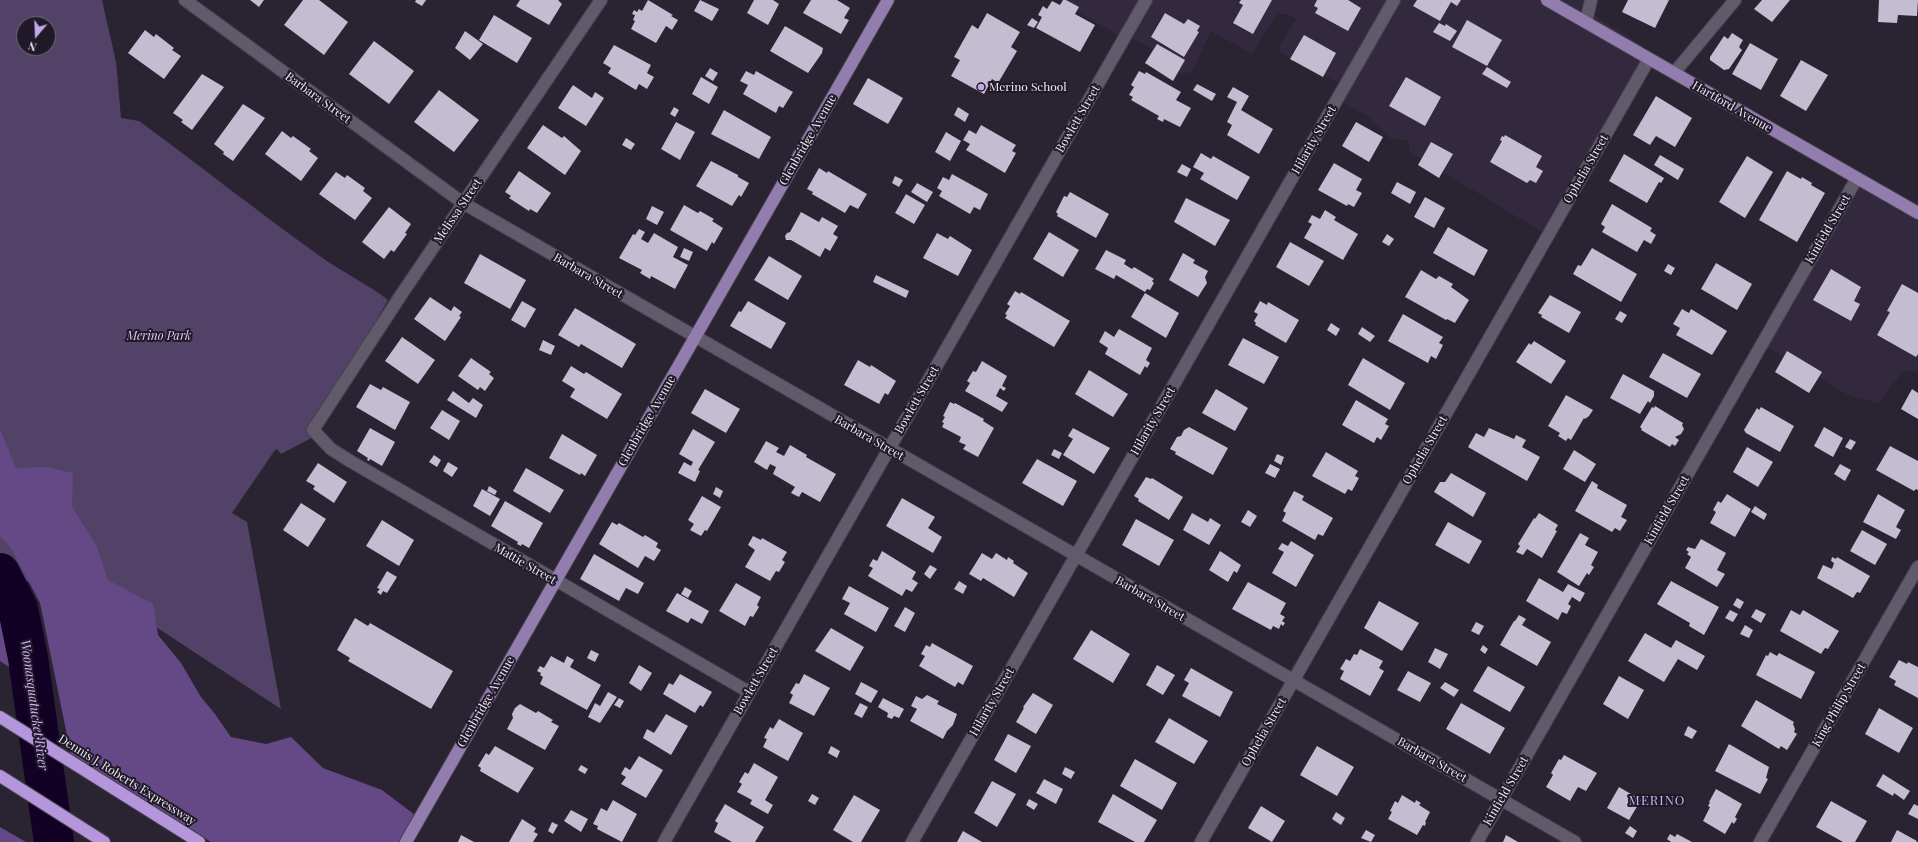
<!DOCTYPE html>
<html>
<head>
<meta charset="utf-8">
<style>
	body { margin:0 }
	#map { position:relative; width:1918px; height:842px; overflow:hidden; background:#292332; font-family:"Playfair Display",serif }
	canvas { display:block }
	.north { position:absolute; left:16px; top:16px; width:40px; height:40px; box-sizing:border-box; background:#201928; border:1px solid #726c79; border-radius:50%; rotate:199deg; font-size:11px; font-weight:700; line-height:16px; text-align:center; color:#ece8f2 }
	.north::after { content:''; display:block; margin:auto; width:14px; height:18px; background:#c7a6f0; clip-path:polygon(50% 0,100% 100%,50% 72%,0 100%) }
</style>
</head>
<body>
<div id="map">
<canvas width="1918" height="842"></canvas>
<div class="north">N</div>
</div>
<script>
const c = document.querySelector('canvas').getContext('2d');
c.lineJoin = 'round';
function fillPath(path, color) {
  c.fillStyle = color;
  c.fill(path, 'evenodd');
}
function strokePath(path, color, width, dash) {
  c.strokeStyle = color;
  c.lineWidth = width;
  c.lineCap = dash ? 'butt' : 'round';
  c.setLineDash(dash || []);
  c.stroke(path);
}
function drawText(font, color, halo, rows, align = 'center') {
  c.font = font + ' "Playfair Display",serif';
  c.lineWidth = 4;
  c.setLineDash([]);
  c.textBaseline = 'middle';
  c.strokeStyle = halo;
  c.fillStyle = color;
  for (const [text, x, y, turn = 0] of rows) {
    c.save();
    c.translate(x, y);
    c.rotate((+turn || 0) * Math.PI / 180);
    c.textAlign = isNaN(turn) ? turn : align;
    if (halo) c.strokeText(text, 0, 0);
    c.fillText(text, 0, 0);
    c.restore();
  }
}
const built = new Path2D(`
	M1064 0H1592L1591 13 1643 46 1644 54 1587 163 1548 229 1542 232 1410 152 1408 141 1390 138 1369 117 1338 99V83L1280 52 1279 46 1297 18 1285 14H1277L1252 54 1211 31 1192 72 1183 74 1163 63 1156 51 1126 35 1120 36 1064 4Z
	M1865 174 1918 204V372L1903 371 1879 403 1850 396 1767 347 1764 341 1859 177Z`);
const green = new Path2D(`
	M0 0H102L116 62 121 118 139 121C199 165 257 211 317 254 340 271 366 283 388 300L319 421 313 437 281 454 277 449 275 450 232 513 247 522 281 709 101 591 0 578ZM24 24H48V48H24Z`);
const forest = new Path2D(`
	M0 429 16 468 46 467 73 473 72 507 96 545 108 580 153 604 158 635 181 663 201 697 215 714 231 737 266 744 291 737 323 768 382 790 415 815 406 842H211L71 755 40 603 11 548 0 536Z
	M0 598C14 622 17 644 15 671L0 661Z
	M0 827 26 842H0Z`);
const river = new Path2D(`
	M0 573 18 609 28 658 54 842`);
const building = new Path2D(`
	M250 0H264L259 7Z
	M303 0H319L348 22 324 55 284 25Z
	M416 0H426L422 6 415 2Z
	M520 0H558L562 4 549 25 516 6Z
	M648 0 673 15 671 16 678 20 672 30 666 26 656 43 631 29 635 21 633 20 635 15 632 14 634 10 637 12 639 9 642 11Z
	M700 0 719 9 712 21 694 11Z
	M754 0H773L779 4 768 25 747 13Z
	M811 0H837L850 8 844 18 849 20 841 34 803 13Z
	M1063 0H1066L1079 7 1075 14 1095 25 1080 52 1036 28 1042 17 1038 15 1043 6 1047 9 1052 1 1060 5Z
	M1241 0H1272L1253 34 1233 23 1243 5 1239 3Z
	M1317 0H1348L1361 8 1348 31 1315 13 1318 8 1314 6Z
	M1417 0H1461L1457 6 1451 2 1440 21 1413 6Z
	M1628 0H1669L1655 28 1622 12Z
	M1762 0H1790L1772 22 1754 9Z
	M1879 0H1918L1917 16 1898 15 1897 23 1878 22Z
	M987 13 1020 32 1011 47 1017 51 998 83 992 79 984 94 951 76 960 60 954 57 972 25 978 29Z
	M1165 13 1184 24 1188 19 1200 26 1197 31 1199 32 1184 57 1151 37Z
	M494 15 532 38 517 63 479 40Z
	M1032 18 1038 22 1034 28 1027 25Z
	M1467 20 1502 40 1487 66 1452 47Z
	M1439 23 1445 26 1446 24 1457 31 1450 41 1433 32Z
	M785 26 823 48 822 53 808 73 770 51Z
	M145 30 154 37 156 34 174 48 172 50 181 56 164 79 128 53Z
	M465 31 483 44 470 60 455 48Z
	M1732 33 1743 40 1739 47 1742 50 1729 69 1724 70 1710 60V57L1724 36 1728 39Z
	M1304 35 1336 53 1323 77 1290 59Z
	M374 41 414 71 389 104 349 74Z
	M1750 43 1778 59 1761 90 1732 74Z
	M1157 44 1185 60 1173 81 1145 63Z
	M614 45 651 65 647 73 654 77 647 89 639 84 636 90 608 73 611 68 603 63Z
	M1801 60 1828 75 1806 111 1780 96Z
	M1487 67 1511 82 1507 88 1482 74Z
	M710 68 718 73 713 81 705 76Z
	M746 71 754 75 756 71 793 92 783 108 779 106 776 113 743 94 748 85 740 81Z
	M1139 71 1145 74 1146 72 1181 92 1176 100 1191 108 1180 127 1164 119 1163 122 1157 119 1159 116 1131 100 1133 97 1129 95 1134 87 1131 85Z
	M202 74 224 87 192 130 181 122 183 120 173 113Z
	M701 77 718 87 709 104 692 94Z
	M1406 77 1441 97 1425 126 1389 106Z
	M868 78 903 98 888 124 853 104Z
	M1197 84 1216 94 1212 101 1193 90Z
	M573 85 592 98 595 92 604 98 586 126 558 108Z
	M1233 87 1249 96 1241 110 1273 129 1259 154 1227 135 1232 125 1227 122 1237 102 1227 97Z
	M439 90 479 120 454 152 414 122Z
	M1656 96 1692 118 1675 147 1656 136 1650 145 1633 135Z
	M243 104 265 118 233 161 223 154 224 152 214 144Z
	M674 107 679 110 675 117 670 114Z
	M958 107 969 114 965 122 954 115Z
	M724 110 771 137 759 159 711 134Z
	M676 122 695 132 680 160 661 149Z
	M1356 122 1383 137 1369 162 1342 146Z
	M543 125 562 138 564 136 581 151 565 175 527 148Z
	M981 125 1016 145 1012 151 1016 153 1005 173 966 150 970 144 963 140 969 130 976 134Z
	M282 131 291 138 293 136 311 149 309 151 318 158 301 181 265 154Z
	M946 132 961 141 950 161 935 152Z
	M1505 135 1542 156 1536 167 1543 171 1536 183 1530 180 1527 183 1490 162 1502 141 1500 140 1502 136 1504 137Z
	M626 138 635 144 631 150 622 145Z
	M1431 142 1453 154 1439 178 1418 165Z
	M1201 153 1211 159 1213 156 1250 177 1237 200 1200 179 1204 173 1193 167Z
	M1624 154 1664 178 1661 183 1659 182 1647 203 1609 181Z
	M1660 155 1684 169 1678 180 1654 165Z
	M1747 156 1773 172 1745 218 1719 202Z
	M711 161 738 175V177L749 183 741 197 739 195 732 206 696 186Z
	M1334 163 1362 179 1356 190 1362 193 1354 207 1348 204 1347 206 1318 190Z
	M1182 164 1191 169 1187 177 1177 172Z
	M819 168 827 173 828 171 867 194 858 209 850 205 845 213 812 194 813 192 807 189Z
	M519 171 551 193 537 213 530 209 529 211 509 198 511 196 505 192Z
	M1787 171 1801 179 1802 177 1812 183 1811 185 1825 193 1797 242 1759 220Z
	M336 172 345 178 347 175 365 188 363 191 372 198 355 220 319 194Z
	M952 174 988 194 980 210 974 207 970 214 939 196 942 191 937 188 943 177 949 180Z
	M895 176 903 180 899 187 892 183Z
	M1397 182 1416 192 1410 204 1391 193Z
	M917 183 933 192 927 202 911 192Z
	M1070 192 1109 214 1096 238 1057 216 1058 214 1056 212 1064 196 1067 197Z
	M906 194 925 205 914 224 895 213Z
	M1425 197 1445 208 1434 228 1414 217Z
	M1186 198 1230 220 1215 246 1174 222Z
	M1612 204 1652 228 1650 231 1656 235 1651 244 1644 240 1637 252 1602 232 1605 227 1601 224Z
	M684 205 698 213 700 211 714 219 712 221 723 228 714 244 712 242 707 251 670 230Z
	M652 206 664 212 657 225 646 219Z
	M389 207 411 224 405 233 407 234 394 252 391 250 384 259 362 242Z
	M1325 210 1336 217 1334 220 1358 234 1343 260 1304 238 1312 224 1308 222 1312 215 1320 219Z
	M801 212 819 222 822 217 838 226 833 234 838 237 830 251 825 248 820 257 791 240H786L785 236 787 233 790 232Z
	M1448 227 1488 250 1474 276 1433 253Z
	M639 229 645 232 641 239 648 243 654 233 678 247 673 257 688 265 675 289 651 276 650 279 640 273 642 270 619 258 633 234 635 235Z
	M1049 232 1079 250 1063 277 1033 259Z
	M937 233 948 239 950 236 972 250 958 276 923 258Z
	M1387 234 1394 239 1389 246 1382 242Z
	M1290 242 1324 261 1309 286 1276 267Z
	M684 248 693 252 689 261 680 257Z
	M1592 248 1637 274 1621 302 1573 274 1578 265 1581 266Z
	M1106 250 1126 260 1124 264 1132 269 1134 267 1154 279 1152 281 1154 283 1150 290 1147 289 1145 292 1116 275 1114 279 1095 269Z
	M1183 253 1195 260 1193 263 1208 271 1205 277 1207 283 1198 297 1169 280Z
	M480 254 526 280 510 309 464 283Z
	M769 256 802 276 788 300 754 280Z
	M1716 263 1752 284 1737 310 1701 289Z
	M1668 264 1675 268 1671 275 1664 271Z
	M1831 269 1861 287 1854 301 1860 304 1851 321 1813 300Z
	M1421 270 1436 279 1439 276 1453 284 1451 287 1469 300 1455 323 1447 319 1446 320 1405 297Z
	M876 275 909 291 906 298 873 282Z
	M1902 284 1918 293V354L1916 357 1877 335 1890 312 1887 311Z
	M1015 291 1020 294 1021 292 1070 321 1054 347 1005 318 1007 315 1005 314 1010 306 1007 304Z
	M1145 293 1179 313 1166 338 1131 317Z
	M1550 295 1581 312 1569 333 1541 317 1542 315 1538 313Z
	M430 297 451 311 454 306 462 312 459 316 461 317 445 341 414 319Z
	M522 301 536 309 525 328 511 320Z
	M748 301 786 323 771 349 730 326 739 311 741 312Z
	M1260 301 1267 305 1268 302 1299 320 1286 343 1255 325 1256 323 1254 321 1258 314 1254 312Z
	M575 308 636 344 622 368 581 344 579 347 558 335Z
	M1682 309 1689 313 1691 309 1727 331 1712 355 1676 335 1680 328 1673 324Z
	M1620 311 1627 315 1622 323 1615 319Z
	M1403 314 1443 337 1439 343 1443 345 1436 359 1431 356 1428 363 1388 341Z
	M1331 323 1340 329 1336 336 1327 330Z
	M1362 327 1375 336 1370 342 1358 334Z
	M1119 329 1152 348 1146 360 1150 363 1147 368 1145 366 1140 375 1105 354 1108 348 1099 342 1105 331 1114 337Z
	M402 337 435 360 418 384 385 361Z
	M1243 338 1279 357 1264 384 1228 365Z
	M543 340 555 346 551 355 539 350Z
	M1534 341 1566 361 1551 384 1516 362 1529 343 1531 345Z
	M1787 351 1822 372 1809 393 1775 372Z
	M1663 353 1701 374 1687 398 1649 377Z
	M471 358 491 372 489 374 494 378 485 391 480 387 478 390 458 376Z
	M1363 358 1405 383 1390 410 1348 385Z
	M858 360 870 367 871 365 896 381 888 395 885 393 879 404 844 385Z
	M982 361 1007 376 1002 386 1006 388 1004 391 1000 388 996 396 1008 403 1002 412 965 391 970 383 967 381 973 371 976 372Z
	M571 366 584 374 586 372 622 394 607 419 570 397 575 389 562 381Z
	M1089 370 1128 394 1113 417 1075 394Z
	M1623 374 1654 391V396L1650 403 1648 401 1640 414 1610 398Z
	M370 384 381 390 383 387 410 402 395 430 356 407Z
	M705 389 740 409 726 433 691 413Z
	M1216 389 1248 408 1235 431 1202 413Z
	M1912 389 1918 393V419L1901 409Z
	M453 391 469 403 473 398 483 405 476 418 447 400Z
	M1566 395 1593 410 1589 416 1585 419 1584 418 1571 440 1568 438 1566 441 1558 436 1560 433 1548 426Z
	M1356 400 1388 419 1385 424 1389 426 1381 440 1377 437 1374 443 1342 425Z
	M950 402 954 404 955 403 984 419 983 421 994 428 978 457 963 449 966 445 959 442 961 437 942 427 944 423 942 422 945 417 943 416Z
	M1655 406 1683 423 1682 425 1684 429 1681 434 1675 437 1679 440 1675 446 1672 444 1670 447 1641 430 1642 429 1640 427 1652 407 1654 408Z
	M1761 407 1794 426 1780 452 1746 433 1744 430 1757 408 1759 410Z
	M442 410 460 421 449 440 430 428Z
	M1189 427 1228 448 1213 475 1175 454 1176 452 1170 449 1177 437 1181 436 1184 430Z
	M1824 427 1843 438 1833 457 1814 446Z
	M370 428 395 442 382 466 370 459 369 461 367 460 368 458 357 451Z
	M1073 428 1110 448 1094 474 1063 455 1073 439 1068 436Z
	M1489 428 1514 439 1516 435 1526 440 1522 447 1540 457 1527 481 1468 447 1476 433 1484 437Z
	M693 429 715 442 698 470 700 471 695 482 678 473 684 462 691 466 693 462 679 454Z
	M562 434 597 455 585 476 581 473 580 475 549 458Z
	M1850 439 1856 442 1851 450 1845 447Z
	M766 441 779 448 776 452 784 456 790 445 807 455 806 457 836 474 820 502 802 492 799 497 791 493 795 487 773 474 776 467 770 464 767 470 754 462Z
	M1890 446 1918 461V490L1916 489 1914 491 1876 470Z
	M1747 447 1773 462 1758 487 1733 472Z
	M1054 449 1062 453 1059 459 1051 455Z
	M1574 450 1596 464 1585 482 1563 469Z
	M1326 452 1358 471 1355 476 1359 478 1352 491 1348 489 1345 494 1312 476Z
	M1277 454 1284 457 1281 465 1274 461Z
	M434 455 441 460 437 467 429 462Z
	M1037 459 1077 481 1063 506 1022 483Z
	M448 462 458 468 452 477 443 471Z
	M318 463 347 482 334 503 313 489 315 486 306 481Z
	M1270 464 1280 469 1275 478 1265 473Z
	M1840 464 1851 470 1845 481 1834 474Z
	M526 468 564 490 550 513 513 491Z
	M1451 473 1486 493 1473 517 1434 492 1440 482H1445Z
	M1146 477 1151 479 1152 478 1183 497 1169 520 1138 501 1139 499 1134 496Z
	M1592 481 1598 485 1597 488 1627 505 1621 517 1627 520 1620 531 1615 528 1612 532 1575 511Z
	M489 486 497 491 495 495 487 491Z
	M716 487 723 491 720 498 713 494Z
	M482 489 500 499 490 516 473 506Z
	M1294 491 1304 496 1302 500 1333 518 1323 536 1318 534 1315 540 1282 521 1286 513 1283 511Z
	M1727 494 1751 509 1735 537 1710 523 1716 512 1713 510 1718 501 1721 503Z
	M1878 494 1905 510 1896 527 1901 530 1896 539 1863 522Z
	M702 496 721 507 707 531 705 530 701 536 690 530 694 524 688 520Z
	M902 498 935 517 928 528 942 537 933 553 886 526Z
	M505 501 543 523 529 548 522 544 521 546 517 544 518 542 491 526Z
	M301 503 326 519 308 547 283 530Z
	M1755 506 1767 514 1764 520 1751 512Z
	M1248 510 1257 516 1250 527 1241 522Z
	M1192 513 1208 522 1210 518 1221 525 1209 545 1183 530Z
	M1539 513 1558 525 1555 530 1557 531 1542 558 1527 549 1523 555 1516 552 1520 546 1518 544 1534 518 1535 519Z
	M1136 519 1174 540 1159 566 1122 545Z
	M382 520 414 540 399 566 366 546Z
	M612 522 617 525 619 523 643 537 645 535 658 543 656 547 661 550 654 561 645 556 638 568 599 544Z
	M1448 522 1482 541 1469 564 1435 545Z
	M1862 530 1887 544 1875 565 1850 551Z
	M1580 533 1589 538 1585 545 1598 552 1591 565 1594 567 1589 575 1587 573 1579 586 1557 572Z
	M753 536 761 540 762 538 787 552 782 560 785 562 779 572 776 571 770 581 745 567 755 550 748 545Z
	M1701 539 1726 553 1717 570 1725 574 1717 587 1685 568 1691 557 1687 554 1689 552 1686 550 1688 547 1695 549Z
	M1291 541 1314 555 1296 587 1272 573 1284 552 1278 549 1282 543 1288 546Z
	M882 551 916 572 912 579 918 583 912 592 906 589 902 596 868 576 873 568 869 566 873 559 877 561Z
	M1220 551 1241 565 1237 573 1234 571 1228 582 1209 570Z
	M982 553 992 559 996 553 1007 560 1008 557 1014 561 1013 563 1028 573 1014 597 983 578 981 581 969 574Z
	M594 554 644 583 638 594 626 588 619 601 580 579Z
	M1832 557 1836 559 1837 557 1870 576 1860 593 1857 592 1853 598 1817 578 1823 565 1832 569 1834 563 1831 561Z
	M930 565 937 569 930 579 924 574Z
	M387 571 397 577 387 593 383 591 381 595 377 592 380 589 377 588Z
	M1539 578 1563 592 1568 584 1585 593 1580 602 1572 597 1568 604 1571 606 1567 614 1562 612 1558 620 1526 601Z
	M959 581 967 586 963 594 954 589Z
	M1671 581 1719 607 1704 635 1689 626 1690 623 1657 604Z
	M1248 582 1286 603 1280 614 1285 617 1282 621 1285 623 1283 626 1281 624 1279 629 1273 626 1271 630 1232 609Z
	M736 583 761 597 757 605 759 607 753 617 750 616 745 626 719 611Z
	M849 586 889 608 876 632 844 614 850 603 842 599Z
	M685 587 692 591 688 598 681 594Z
	M677 593 709 611 702 624 691 618 688 623 666 611Z
	M1737 598 1744 602 1740 609 1733 605Z
	M1379 601 1419 623 1402 651 1364 628Z
	M905 607 915 613 905 632 894 626Z
	M1756 609 1766 614 1761 623 1751 617Z
	M1730 610 1738 614 1733 622 1725 618Z
	M1791 610 1800 615 1803 610 1839 631 1828 649 1825 648 1821 654 1780 631Z
	M1519 615 1526 619 1522 625 1551 642 1537 666 1500 645 1514 621H1515Z
	M355 618 368 626 370 623 453 671 431 709 348 661 350 658 337 650Z
	M1476 622 1484 626 1479 635 1471 631Z
	M1745 625 1753 630 1749 638 1740 634Z
	M831 628 864 647 850 671 815 651Z
	M1091 630 1130 654 1113 683 1073 659Z
	M1645 633 1671 648 1676 640 1705 656 1697 670 1678 659 1664 682 1628 661Z
	M932 643 973 666 963 685 958 682 955 687 919 666 925 656 921 654 926 645 930 647Z
	M1483 645 1488 649 1485 654 1480 650Z
	M1435 648 1448 654 1440 669 1428 662Z
	M1360 649 1383 661 1379 668 1384 671 1370 696 1340 679 1344 671 1340 669 1346 659 1350 661 1354 654 1357 655Z
	M591 650 599 654 595 662 587 658Z
	M1770 652 1777 656 1779 653 1815 672 1801 699 1756 675 1766 655 1768 656Z
	M551 656 564 663 567 656 574 660 570 667 601 685 587 710 540 684 543 677 540 675 541 673 537 671 540 666 544 668Z
	M1899 660 1907 664 1908 662 1918 667V698L1894 685 1896 681 1889 677Z
	M639 665 652 673 641 691 629 683Z
	M1157 665 1175 675 1163 695 1146 685Z
	M1488 666 1525 687 1510 712 1473 691Z
	M1191 668 1233 692 1220 717 1182 696 1189 683 1184 680Z
	M1408 671 1431 683 1420 702 1397 690Z
	M680 674 712 692 703 707 700 705 695 713 663 694 669 683 673 685Z
	M804 674 830 688 814 716 789 703 793 695 790 693 796 683 799 684Z
	M1619 676 1644 690 1628 719 1603 704Z
	M861 682 878 691 871 703 855 694Z
	M1445 682 1459 690 1454 697 1440 688Z
	M608 692 617 697 600 723 588 717 595 703 600 706Z
	M1033 693 1053 705 1036 734 1016 722 1024 708 1023 707Z
	M927 695 939 701 937 704 957 714 953 725 947 731 943 739 910 721 917 709 911 706 916 696 922 699Z
	M619 698 624 701 620 708 614 705Z
	M883 698 904 709 899 718 894 716 892 719 887 717 888 713 878 707Z
	M1756 700 1794 722 1793 724 1795 729 1794 732 1797 734 1787 750 1781 746 1779 749 1741 726Z
	M860 703 868 707 862 718 854 714Z
	M1461 703 1505 728 1490 754 1446 729Z
	M520 704 536 713 538 711 553 720 551 722 559 726 545 750 507 729 513 718 512 714 515 708Z
	M1879 708 1913 728 1899 753 1865 734Z
	M666 714 688 726 671 755 643 738 647 729 654 733Z
	M1169 718 1208 741 1194 764 1155 742Z
	M779 719 803 733 788 761 763 747 767 739 764 738 770 727 773 729Z
	M1688 726 1697 731 1692 739 1684 735Z
	M1008 734 1031 746 1016 773 994 760Z
	M1729 744 1769 767 1766 778 1768 779 1760 794 1715 771Z
	M495 746 534 768 518 793 480 771 481 768 478 766 486 753 489 755Z
	M831 746 840 751 837 758 828 753Z
	M1317 746 1354 767 1337 796 1300 775Z
	M1564 755 1597 773 1586 791 1578 787 1570 801 1546 787 1553 775 1551 773 1559 759 1561 760Z
	M639 756 663 770 646 798 621 784 626 777 621 774 625 767 630 770Z
	M1135 759 1177 783 1162 810 1120 786Z
	M754 763 778 777 765 800 773 805 768 814 750 804 752 800 737 792 742 784 739 782 745 772 748 774Z
	M581 765 588 769 585 774 578 770Z
	M1065 767 1075 772 1071 779 1062 774Z
	M1883 774 1910 791 1904 800 1894 793 1893 796 1876 786Z
	M1044 779 1063 789 1056 804 1036 793Z
	M992 781 1016 794 997 827 974 813Z
	M1619 787 1641 800 1629 820 1607 808Z
	M1716 789 1742 804 1735 817 1737 819 1734 824 1732 822 1725 834 1703 821 1710 807 1708 806 1710 802H1709Z
	M812 794 819 798 815 805 808 801Z
	M1113 794 1157 820 1144 842H1135L1098 822Z
	M854 795 880 810 861 842H853L833 830Z
	M1402 795 1415 803 1416 800 1421 803 1419 805 1430 812 1425 822H1426L1425 826 1423 825 1417 835 1388 819 1392 812 1390 811 1395 801 1398 803Z
	M1029 799 1038 804 1034 810 1026 805Z
	M613 800 637 814 622 842 597 829 598 826 593 824 601 808 607 811Z
	M1831 801 1867 821 1855 842H1843L1816 827Z
	M725 804 764 827 755 842H732L714 832 718 823 715 821Z
	M1914 804 1918 806V819L1908 814Z
	M1261 806 1285 821 1272 842 1248 828Z
	M571 810 588 819 581 832 564 821Z
	M1336 812 1345 818 1341 825 1332 819Z
	M522 819 536 828 534 832 538 834 533 842H509Z
	M552 822 558 825 553 834 548 831Z
	M1630 826 1637 831 1633 838 1625 833Z
	M1366 830 1375 835 1371 842 1361 838Z
	M1897 830 1917 841 1916 842H1891Z
	M963 831 982 842H957Z
	M1670 834 1675 837 1677 834 1692 842H1671L1667 839Z
	M461 835 474 842H458Z
	M1506 835 1518 842H1503Z`);
const minor = new Path2D(`
	M185 0 463 203 1575 842
	M601 0 401 295 313 430 331 449 350 461 749 692
	M1586 22 1591 0
	M1674 73 1735 0
	M664 842 1146 0
	M912 842 1394 0
	M1201 842 1649 59
	M1477 842 1857 178
	M1760 842 1918 567`);
const major = new Path2D(`
	M1547 0 1918 213
	M406 842 888 0`);
const highway = new Path2D(`
	M0 717 199 842
	M0 776 104 842`);
const markers = [
	[981,87,4,"#c7a6f0"]
];
const poiNames = [
	["Merino School",989,87]
];
const streetNames = [
	["Barbara Street",318,98,36],
	["Hartford Avenue",1732,107,30],
	["Bowlett Street",1078,119,-60],
	["Glenbridge Avenue",808,140,-60],
	["Hilarity Street",1314,140,-60],
	["Ophelia Street",1586,169,-60],
	["Melissa Street",458,211,-56],
	["Kinfield Street",1828,229,-60],
	["Barbara Street",588,276,30],
	["Bowlett Street",917,400,-60],
	["Glenbridge Avenue",647,421,-60],
	["Hilarity Street",1153,421,-60],
	["Barbara Street",869,438,30],
	["Ophelia Street",1425,450,-60],
	["Kinfield Street",1667,510,-60],
	["Mattie Street",525,564,30],
	["Barbara Street",1150,599,30],
	["Bowlett Street",756,681,-60],
	["Glenbridge Avenue",486,702,-60],
	["Hilarity Street",992,702,-60],
	["King Philip Street",1839,705,-60],
	["Ophelia Street",1264,732,-60],
	["Barbara Street",1432,760,30],
	["Dennis J. Roberts Expressway",127,780,32],
	["Kinfield Street",1506,791,-60]
];
const parkNames = [
	["Merino Park",159,336]
];
const waterNames = [
	["Woonasquatucket River",34,705,82]
];
const neighbourhoodNames = [
	["MERINO",1657,801]
];
fillPath(built, '#32293e');
fillPath(green, '#534268');
fillPath(forest, '#654886');
strokePath(river, '#130025', 40);
fillPath(building, '#c4bcd0');
strokePath(minor, '#46414d', 14);
strokePath(major, '#46414d', 14);
strokePath(highway, '#46414d', 14);
strokePath(minor, '#615a6b', 12);
strokePath(major, '#937daf', 12);
strokePath(highway, '#b595dc', 12);
for (const [x, y, r, color] of markers) {
  const dot = new Path2D();
  dot.arc(x, y, r, 0, 2 * Math.PI);
  c.fillStyle = color;
  c.fill(dot);
  strokePath(dot, '#201928', 1.5);
}
drawText('12px', '#ece8f2', '#201928', poiNames, 'left');
drawText('12px', '#ece8f2', '#201928', streetNames);
drawText('italic 12px', '#ddcdf2', '#201928', parkNames);
drawText('italic 13px', '#d3b3fb', '#201928', waterNames);
c.letterSpacing = '1px';
drawText('13px', '#cfb1f6', '#201928', neighbourhoodNames);
c.letterSpacing = '0px';
</script>
</body>
</html>
